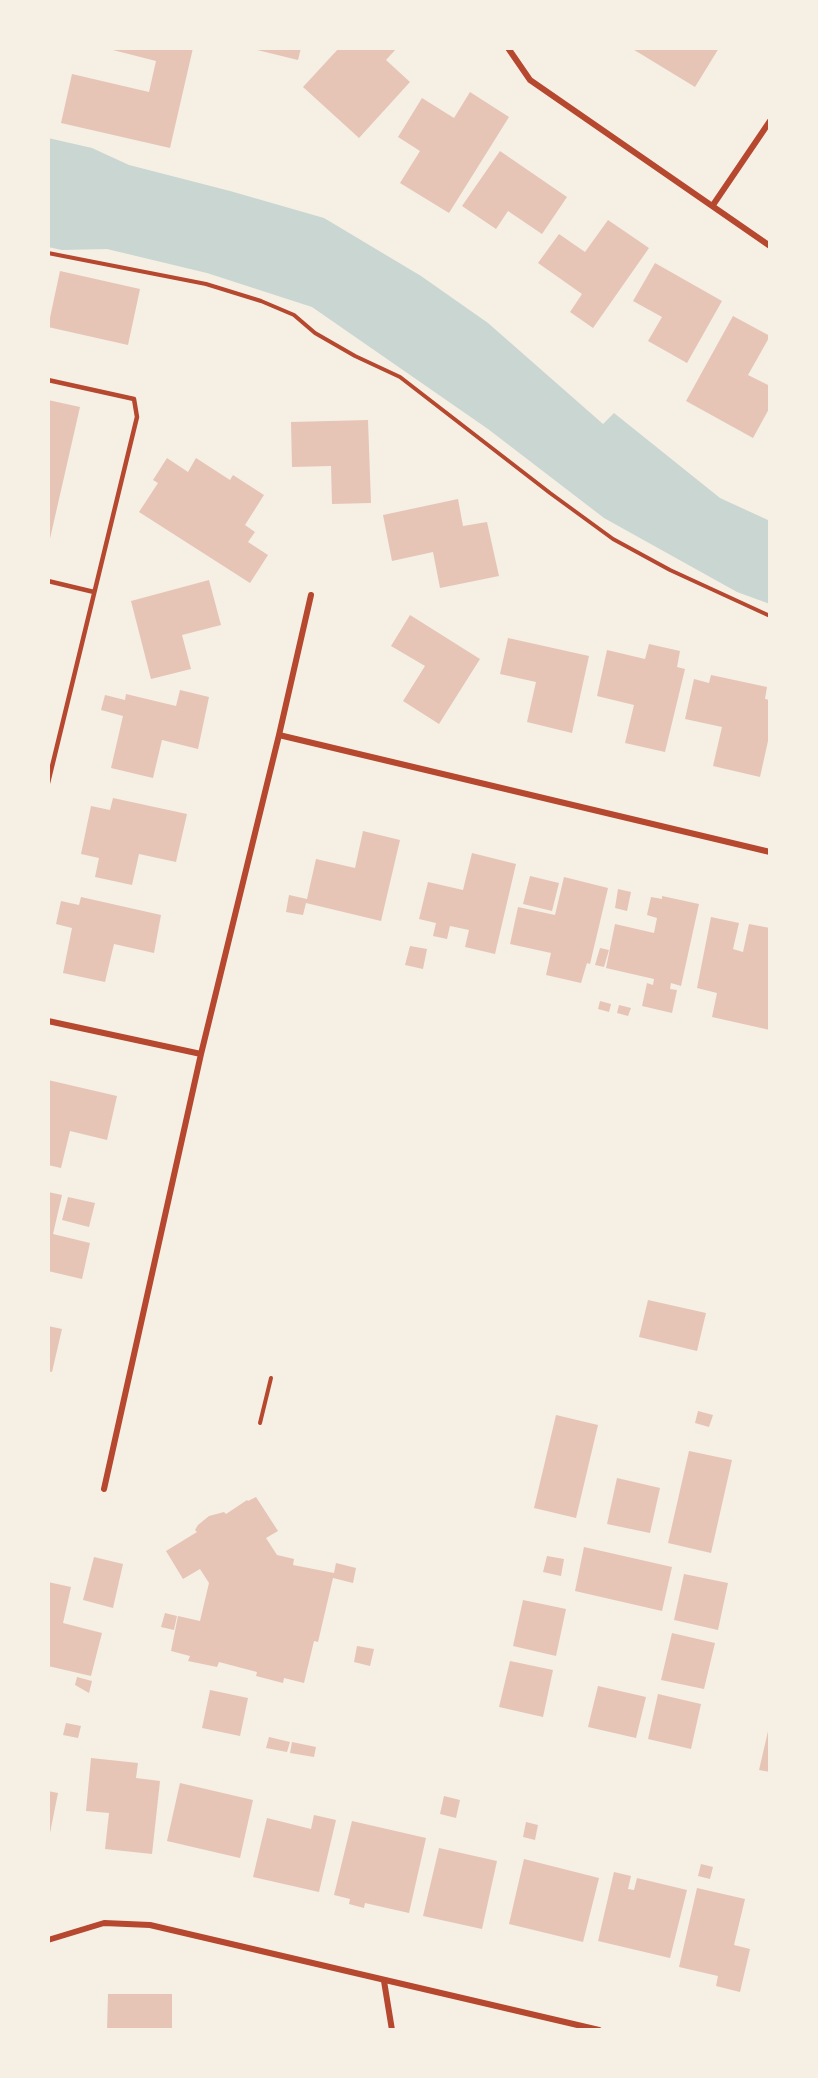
<!DOCTYPE html>
<html>
<head>
<meta charset="utf-8">
<style>
	body { margin:0 }
	#map { position:relative; width:818px; height:2078px; overflow:hidden; background:#f6efe4; font-family:"Zilla Slab",serif }
	canvas { display:block }
	.frame { position:absolute; inset:0; border:50px solid #f6efe4; pointer-events:none }
</style>
</head>
<body>
<div id="map">
<canvas width="818" height="2078"></canvas>
<div class="frame"></div>
</div>
<script>
const c = document.querySelector('canvas').getContext('2d');
c.lineJoin = 'round';
function fillPath(path, color) {
  c.fillStyle = color;
  c.fill(path, 'evenodd');
}
function strokePath(path, color, width, dash) {
  c.strokeStyle = color;
  c.lineWidth = width;
  c.lineCap = dash ? 'butt' : 'round';
  c.setLineDash(dash || []);
  c.stroke(path);
}
const water = new Path2D(`
	M48 138 92 148 129 165 230 191 324 218 421 276 488 323 603 424 614 413 720 498 770 521V604L737 592 604 518 488 429 312 307 207 273 107 249 62 250 48 247Z`);
const building = new Path2D(`
	M105 48H193L170 148 61 123 72 74 149 92 156 61Z
	M249 48H301L298 60Z
	M339 48H397L386 60 410 82 359 138 303 87Z
	M631 48H719L695 87Z
	M470 92 509 117 449 213 400 183 420 151 398 137 422 98 454 118Z
	M500 151 567 197 542 234 508 211 496 229 462 206Z
	M608 220 649 248 593 328 570 312 582 294 538 263 559 234 585 252Z
	M655 263 722 301 687 363 648 341 662 317 633 301Z
	M60 271 140 289 128 345 48 327Z
	M733 316 770 336 748 375 770 386V407L753 438 686 401Z
	M48 400 80 407 49 543H48Z
	M368 420 371 503 332 504 331 466 292 467 291 422Z
	M167 458 188 472 196 458 230 480 233 475 264 495 245 525 255 532 248 542 268 555 250 583 139 512 158 483 153 480Z
	M458 499 463 526 487 522 499 576 440 588 433 552 392 561 383 515Z
	M209 580 221 625 182 635 191 669 151 679 131 601Z
	M410 615 480 659 439 724 403 701 425 666 391 646Z
	M508 638 589 656 572 733 527 722 536 682 500 674Z
	M649 644 680 651 677 667 685 669 665 752 625 743 634 705 597 696 607 650 645 659Z
	M711 675 767 687 765 699 770 700V732L760 777 713 766 722 727 685 719 694 679 709 683Z
	M180 690 209 697 198 749 162 740 153 778 111 768 123 716 101 710 105 695 125 700 126 694 176 706Z
	M113 798 187 814 176 862 139 854 132 885 95 877 99 858 81 854 91 806 110 810Z
	M363 831 400 840 381 921 306 903 303 915 286 912 289 895 307 899 316 859 355 868Z
	M472 853 516 864 495 954 465 947 469 930 450 926 447 939 433 936 436 923 419 919 428 882 463 890Z
	M530 876 559 883 552 911 523 904Z
	M564 877 608 888 590 964 587 963 581 983 546 975 551 953 510 944 518 907 555 915Z
	M618 889 631 892 627 911 615 908Z
	M662 896 699 904 681 986 671 983 670 989 677 990 672 1013 642 1006 647 983 653 985 654 979 606 968 615 924 654 933 657 918 647 915 651 897 662 899Z
	M81 897 161 915 154 953 114 944 105 982 63 973 72 928 56 924 61 901 79 905Z
	M711 917 739 923 733 949 743 952 749 924 770 928V1030L712 1017 717 993 697 988Z
	M410 946 427 949 423 969 405 965Z
	M600 948 609 950 604 967 595 965Z
	M600 1001 611 1004 609 1012 598 1009Z
	M619 1005 631 1008 628 1016 617 1013Z
	M48 1080 117 1096 107 1140 70 1131 61 1168 48 1165Z
	M48 1192 62 1195 53 1234 90 1243 82 1279 48 1271Z
	M68 1197 95 1203 89 1227 62 1220Z
	M648 1300 706 1313 697 1351 639 1337Z
	M48 1326 62 1329 52 1372 48 1371Z
	M698 1411 713 1415 709 1427 695 1423Z
	M556 1415 598 1425 576 1518 534 1508Z
	M689 1451 732 1460 711 1553 668 1543Z
	M617 1478 660 1488 650 1533 607 1524Z
	M256 1497 278 1531 266 1538 277 1555 294 1559 293 1565 334 1573 336 1563 356 1568 353 1583 333 1578 318 1642 314 1641 304 1683 284 1678 283 1683 256 1676 257 1672 219 1662 217 1667 188 1661 190 1656 171 1651 178 1616 200 1621 209 1583 200 1569 183 1579 166 1551 197 1532 195 1530 198 1525 209 1516 224 1512 226 1514 247 1500 248 1501Z
	M584 1547 672 1567 662 1611 575 1591Z
	M547 1556 564 1559 561 1576 543 1572Z
	M94 1557 123 1564 113 1608 83 1600Z
	M684 1574 728 1583 718 1630 674 1620Z
	M48 1582 71 1587 63 1623 102 1633 91 1676 48 1666Z
	M523 1600 566 1609 556 1656 513 1646Z
	M165 1613 177 1616 174 1630 161 1627Z
	M672 1633 715 1643 704 1689 661 1680Z
	M357 1646 374 1649 370 1666 354 1662Z
	M510 1661 553 1670 543 1717 499 1707Z
	M77 1677 92 1681 89 1693 75 1685Z
	M598 1686 646 1697 636 1738 588 1727Z
	M210 1690 248 1698 240 1736 202 1728Z
	M658 1694 701 1704 691 1749 648 1739Z
	M66 1723 81 1726 78 1738 63 1735Z
	M769 1727H770V1772L759 1770Z
	M269 1737 290 1742 287 1752 266 1748Z
	M292 1742 316 1747 314 1757 290 1753Z
	M91 1758 138 1763 136 1778 160 1781 152 1854 105 1849 109 1813 86 1811Z
	M180 1783 253 1800 240 1858 167 1841Z
	M48 1791 58 1793 49 1838H48Z
	M444 1796 460 1800 456 1818 440 1814Z
	M314 1815 336 1820 319 1892 253 1877 267 1818 311 1829Z
	M352 1821 426 1838 409 1913 365 1903 364 1908 349 1904 350 1899 334 1895Z
	M526 1822 538 1825 535 1840 523 1837Z
	M439 1848 497 1861 482 1929 423 1916Z
	M524 1859 599 1878 583 1942 509 1924Z
	M701 1864 713 1867 710 1879 698 1876Z
	M614 1872 631 1876 628 1889 634 1890 637 1878 687 1890 670 1958 598 1941Z
	M697 1888 745 1899 734 1945 750 1949 740 1992 716 1986 718 1976 679 1967Z
	M108 1994H172V2030H107Z`);
const path = new Path2D(`
	M48 253 206 284 261 301 294 315 315 333 355 356 400 377 550 493 613 539 670 570 770 616
	M260 1423 271 1378`);
const service = new Path2D(`
	M48 380 134 399 137 417 48 783
	M48 581 94 592`);
const minor = new Path2D(`
	M508 48 530 80 770 246
	M713 205 770 121
	M279 735 770 852
	M48 1021 201 1054
	M104 1489 201 1054 279 735 311 595
	M48 1940 104 1923 150 1925 599 2030
	M384 1981 392 2030`);
fillPath(water, '#c9d6d2');
fillPath(building, '#e6c5b7');
strokePath(path, '#b5482f', 4);
strokePath(service, '#b5482f', 4.5);
strokePath(minor, '#b5482f', 6);
</script>
</body>
</html>
